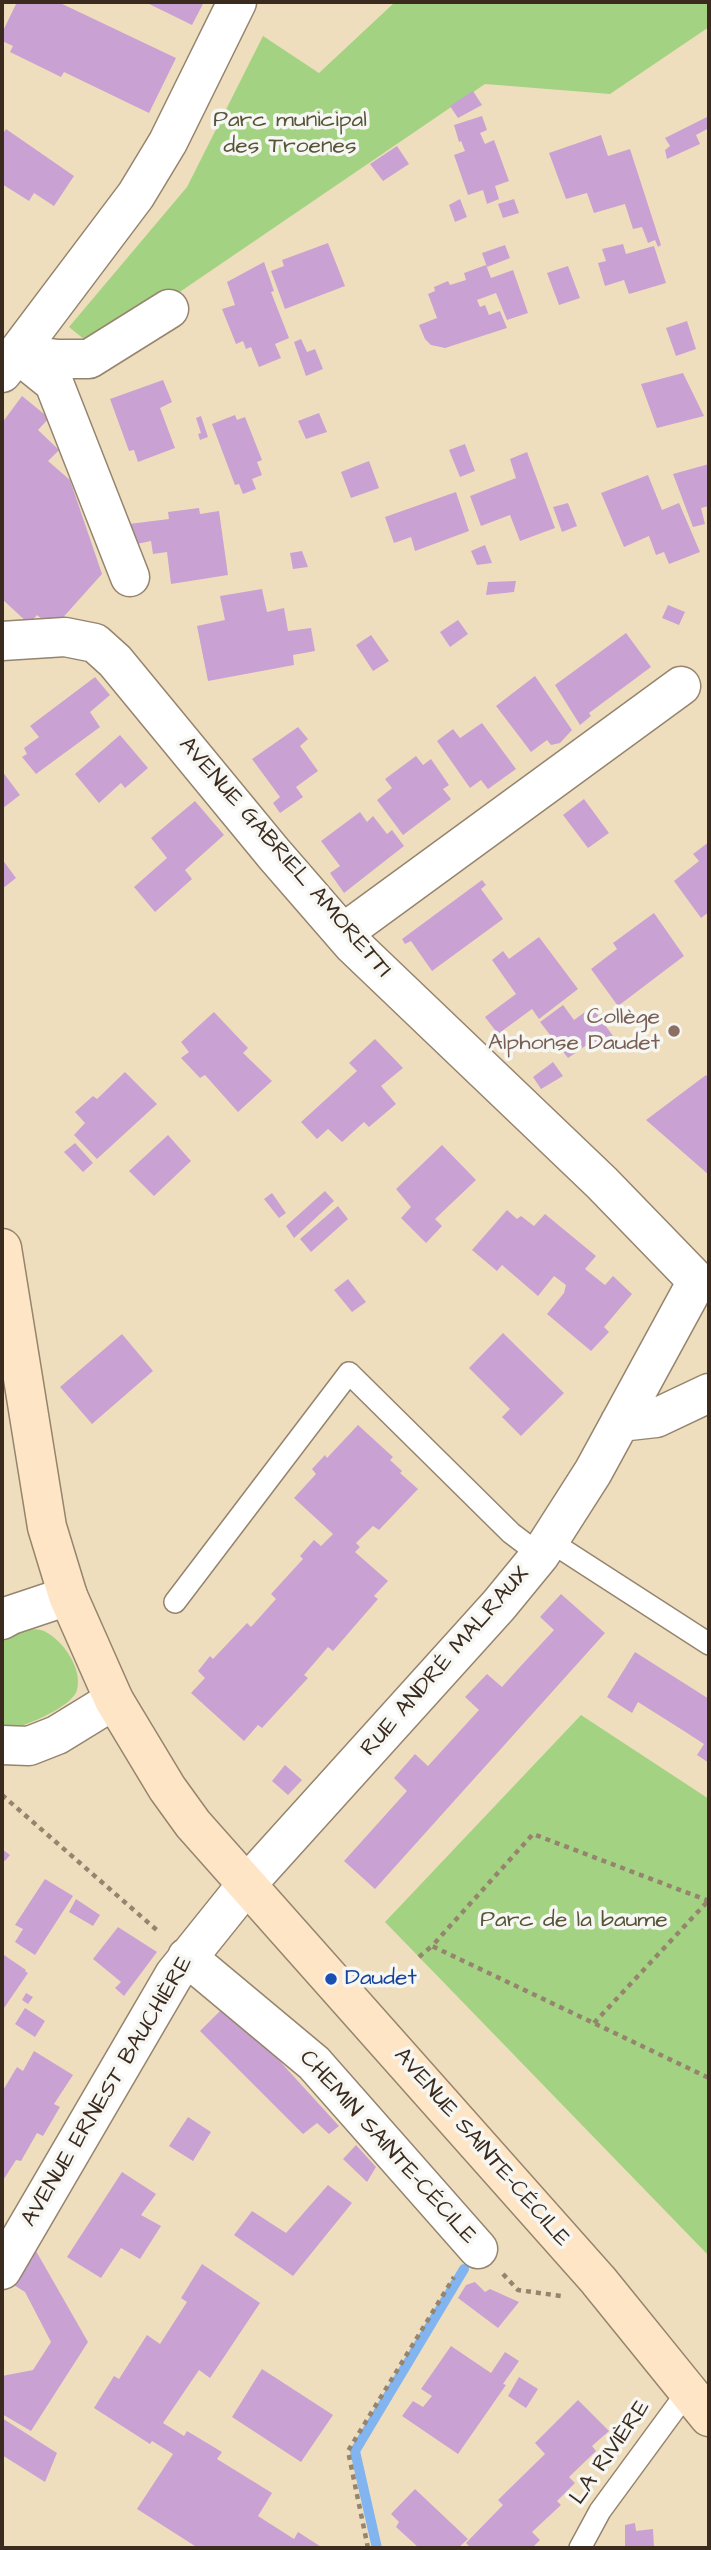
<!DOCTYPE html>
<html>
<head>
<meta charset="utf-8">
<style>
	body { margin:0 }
	#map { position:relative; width:711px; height:2550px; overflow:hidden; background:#efdebd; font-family:"Architects Daughter",sans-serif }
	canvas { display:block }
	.frame { position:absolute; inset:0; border:4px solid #3b2a1e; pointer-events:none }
</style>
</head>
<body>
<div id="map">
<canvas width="711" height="2550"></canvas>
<div class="frame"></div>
</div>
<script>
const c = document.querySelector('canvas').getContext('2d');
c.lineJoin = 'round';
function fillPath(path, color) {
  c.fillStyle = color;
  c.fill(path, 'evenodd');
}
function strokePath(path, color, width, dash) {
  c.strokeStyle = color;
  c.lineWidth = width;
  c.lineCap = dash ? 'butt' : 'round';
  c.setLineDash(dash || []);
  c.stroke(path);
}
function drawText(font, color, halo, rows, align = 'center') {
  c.font = font + ' "Architects Daughter",sans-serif';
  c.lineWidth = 7;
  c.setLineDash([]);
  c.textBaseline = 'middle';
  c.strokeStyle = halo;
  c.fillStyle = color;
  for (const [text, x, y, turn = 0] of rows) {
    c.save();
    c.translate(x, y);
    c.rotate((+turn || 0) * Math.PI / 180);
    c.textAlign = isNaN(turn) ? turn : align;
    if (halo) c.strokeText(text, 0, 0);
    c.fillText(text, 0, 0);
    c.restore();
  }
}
const green = new Path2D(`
	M395 2H709V27L610 94 485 84 96 349 69 327 187 187 263 36 319 73Z
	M27 1629C32 1629 39 1629 44 1631 63 1640 83 1669 77 1690 73 1707 19 1730 2 1730V1638Z
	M581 1715 709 1799V2256L385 1922Z`);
const stream = new Path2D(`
	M377 2548 355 2451 464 2269`);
const building = new Path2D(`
	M17 2H58L176 58 149 113 64 72 61 77 10 52 13 46 2 41V33Z
	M145 2H204L192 25Z
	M473 91 482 105 458 118 450 106Z
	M482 116 487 130 480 133 485 144 494 140 509 181 495 186 499 199 487 204 483 190 468 195 454 155 465 151 461 141 459 142 454 125Z
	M709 116V128L696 135 700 144 667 159 665 150 670 146 665 138Z
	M6 129 74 176 54 206 34 193 29 201 2 184V135Z
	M601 135 608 156 630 149 661 245 658 247 655 240 648 243 642 227 633 229 625 204 594 213 587 193 566 199 549 153Z
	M397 146 409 164 383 181 370 164Z
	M460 199 467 217 455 222 449 205Z
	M514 199 519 213 503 218 498 204Z
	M328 243 345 286 285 309 271 271 284 266 282 260Z
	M623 244 626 254 654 246 666 283 629 294 624 280 605 286 598 263 606 261 602 249Z
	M505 245 510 258 487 267 482 253Z
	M264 262 274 291 271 292 289 338 275 344 281 358 259 367 251 347 246 349 243 341 236 344 222 309 235 305 227 282Z
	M486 265 491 278 513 270 528 313 507 320 496 293 477 300 480 307 485 305 489 315 500 311 507 328 445 348 431 345 425 339 419 325 437 318 428 294 435 291 434 287 448 281 450 285 466 280 464 273Z
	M568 266 580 298 559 305 547 273Z
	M687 321 696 349 676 356 666 328Z
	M301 339 307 352 315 349 323 369 306 376 294 342Z
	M683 373 704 416 657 428 641 384Z
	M163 380 172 402 160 408 175 448 138 462 134 450 129 451 110 399Z
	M22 396 49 418 38 430 59 450 48 461 70 480 102 574 58 623 53 618 47 623 37 615 29 624 2 599V423Z
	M319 413 327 432 306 439 298 421Z
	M235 415 237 420 245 417 262 460 257 462 262 475 252 479 256 489 243 494 239 484 235 485 212 424Z
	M201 416 208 437 200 440 198 434 201 433 196 418Z
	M465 444 475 471 460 477 449 450Z
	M527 452 555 528 520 541 510 515 481 526 470 496 516 478 510 459Z
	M369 461 379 488 351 498 341 472Z
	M709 464V506L701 508 705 524 693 527 673 474Z
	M648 475 662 510 679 503 700 552 669 564 664 552 656 555 649 536 624 547 601 493Z
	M456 492 469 531 415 551 411 537 394 543 385 517Z
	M568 503 577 526 562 532 553 507Z
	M199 508 200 514 219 511 228 575 171 584 167 552 153 554 151 541 132 545 129 524 169 519 168 512Z
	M485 545 492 563 477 565 471 551Z
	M302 551 308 567 293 569 290 553Z
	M516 581 514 592 486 595 488 582Z
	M262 589 267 612 284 608 288 631 311 628 315 651 293 655 294 665 208 681 197 626 225 620 220 596Z
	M668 605 685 612 679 625 662 618Z
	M458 620 468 634 450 647 440 632Z
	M626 633 651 667 589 713 591 716 580 725 555 685Z
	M371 635 389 661 373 671 356 645Z
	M535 676 572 730 560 743 551 745 547 740 531 752 496 706Z
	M95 677 110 695 90 712 100 727 36 774 22 757 27 754 24 748 39 737 30 726Z
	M482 723 516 769 488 789 481 780 470 788 437 741 453 729 460 738Z
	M298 727 308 739 300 746 318 771 296 787 303 797 280 813 273 803 280 797 252 759Z
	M120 735 148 768 125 788 121 783 99 803 75 774Z
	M416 756 423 765 431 759 449 785 443 789 451 799 403 835 377 800 392 788 385 779Z
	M2 771 20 795 3 808 2 806Z
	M584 799 609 833 588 848 563 815Z
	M195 801 224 835 185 870 192 879 155 912 134 887 167 858 151 838Z
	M360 812 367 822 373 816 387 834 392 830 404 846 344 893 330 873 340 866 321 841Z
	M709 842V912L701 918 674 881 699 861 693 854Z
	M2 859 16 878 2 889Z
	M482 880 486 885 481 889 503 919 432 971 411 941 405 944 402 939Z
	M654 913 684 956 618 1006 591 969 617 949 613 943Z
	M539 937 578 989 539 1019 532 1009 498 1034 485 1017 516 994 492 960 503 951 509 959Z
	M563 1005 574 1020 592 1007 613 1036 596 1048 591 1042 568 1058 540 1022Z
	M214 1012 248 1048 243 1053 272 1081 238 1112 205 1075 200 1078 181 1058 189 1052 181 1042Z
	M375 1039 403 1068 381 1086 396 1104 369 1127 364 1122 342 1142 328 1129 317 1139 301 1122 357 1071 349 1063Z
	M553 1062 563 1076 541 1089 533 1077Z
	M125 1072 157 1104 97 1159 74 1135 85 1123 75 1112 93 1096 97 1099Z
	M706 1075 709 1079V1175L646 1120Z
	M168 1135 191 1161 154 1196 129 1171Z
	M75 1143 93 1163 83 1172 64 1152Z
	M442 1145 476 1180 435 1219 442 1226 426 1243 401 1218 411 1207 396 1189Z
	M325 1191 334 1201 294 1238 286 1226Z
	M272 1193 286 1213 279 1218 264 1199Z
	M338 1206 348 1219 311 1252 300 1239Z
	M507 1210 517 1219 521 1216 534 1226 545 1214 596 1256 585 1269 605 1285 613 1276 632 1294 604 1327 609 1332 591 1351 547 1314 564 1293 566 1285 554 1276 538 1296 502 1265 497 1271 472 1250Z
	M348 1279 366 1302 352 1312 334 1290Z
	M503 1333 564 1393 521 1436 502 1417 510 1409 469 1368Z
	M122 1334 153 1371 92 1424 60 1387Z
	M358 1425 393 1457 390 1460 402 1471 400 1473 418 1489 379 1530 373 1526 356 1543 360 1547 355 1552 388 1581 374 1596 378 1599 333 1651 328 1647 304 1675 308 1678 262 1728 258 1725 244 1741 191 1693 205 1678 198 1671 210 1656 213 1659 247 1623 251 1627 276 1599 271 1594 303 1559 300 1556 314 1540 321 1546 333 1534 294 1498 316 1474 312 1469 325 1455 327 1458Z
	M561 1594 605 1633 375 1889 344 1861 407 1791 394 1778 415 1754 428 1766 479 1710 465 1697 487 1674 502 1687 518 1669 554 1630 540 1617Z
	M635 1652 709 1699V1763L697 1755 704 1744 684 1731 638 1702 632 1713 607 1697Z
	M285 1765 302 1780 288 1795 272 1781Z
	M2 1849 10 1855 5 1861 2 1859Z
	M45 1879 73 1896 35 1955 15 1942 23 1929 15 1925Z
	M76 1899 100 1915 93 1926 69 1912Z
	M118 1927 157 1952 124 1996 115 1988 121 1982 93 1959Z
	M4 1955 26 1970 25 1971 28 1973 2 2011Z
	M26 1993 33 1997 28 2004 22 2000Z
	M25 2008 45 2021 35 2037 15 2024Z
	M223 2008 275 2056 339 2126 329 2134 317 2123 303 2134 200 2031Z
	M34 2051 73 2075 54 2104 60 2107 43 2136 37 2133 21 2161 16 2160 2 2182V2092L17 2067 23 2071Z
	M188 2117 211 2132 193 2161 169 2146Z
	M356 2145 376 2167 367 2182 343 2159Z
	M122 2172 156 2194 141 2215 161 2226 140 2259 121 2248 101 2278 67 2257Z
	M328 2185 352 2203 293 2276 234 2235 252 2211 286 2233Z
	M36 2251 88 2342 31 2431 2 2414V2376L33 2370 51 2342 25 2292 14 2285Z
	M202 2264 260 2303 210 2378 199 2370 163 2423 184 2436 187 2431 222 2452 217 2459 272 2493 258 2516 294 2539 298 2532 323 2548H198L137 2509 173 2454 152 2441 150 2444 94 2408 114 2376 119 2379 147 2335 160 2344 187 2302 181 2298Z
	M475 2282 485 2292 490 2289 519 2302 498 2328 458 2298 466 2285Z
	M451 2346 491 2373 505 2352 519 2361 503 2384 506 2385 458 2454 402 2416 413 2401 423 2407 432 2396 421 2389Z
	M262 2369 333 2415 301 2462 232 2417Z
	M519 2377 538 2389 526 2408 508 2396Z
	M578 2400 609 2431 592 2446 596 2451 569 2477 575 2483 557 2501 561 2505 532 2532 540 2540 532 2548H471L466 2543 503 2505 498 2500 545 2454 535 2443Z
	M2 2418 57 2453 45 2482 2 2455Z
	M415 2489 468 2539 458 2548H419L396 2527 399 2522 391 2514Z
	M635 2523 636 2531 653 2529 654 2548H625V2525Z`);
const path = new Path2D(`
	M2 1795 159 1932
	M709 1901 533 1834 432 1946 709 2078
	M419 1957 432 1946
	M594 2023 708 1901
	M503 2274 518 2290 561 2296
	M368 2548 348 2451 454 2277`);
const lane = new Path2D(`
	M548 1540 709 1644
	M175 1602 349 1373 511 1533 540 1555
	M580 2548 600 2511 688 2391`);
const street = new Path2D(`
	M2 373 136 195 168 142 237 2
	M130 577 54 383 18 354 58 359H89L169 309
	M2 641 65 637 95 643 115 661 274 854 353 945 602 1183 697 1281 593 1472 540 1555 499 1605 247 1884 174 1975 2 2270
	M343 933 681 686
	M620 1422 656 1418 709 1393
	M2 1620 11 1615 68 1596
	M2 1745 29 1746 57 1735 114 1700
	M187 1957 314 2063 478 2249`);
const secondary = new Path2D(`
	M2 1248 47 1527 68 1596 114 1700 167 1788 193 1824 598 2280 709 2417`);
const markers = [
	[674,1031,7,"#8d6e63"],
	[331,1979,7,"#1a4fb4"]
];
const parkNames = [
	["Parc municipal",290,121],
	["des Troenes",290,147],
	["Parc de la baume",574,1921]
];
const streetNames = [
	["AVENUE GABRIEL AMORETTI",284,858,49],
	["RUE ANDRÉ MALRAUX",446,1662,-49],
	["AVENUE ERNEST BAUCHIÈRE",108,2092,-59],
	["CHEMIN SAINTE-CÉCILE",387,2148,48],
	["AVENUE SAINTE-CÉCILE",481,2148,49],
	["LA RIVIÈRE",611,2453,-55]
];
const educationNames = [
	["Collège",660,1018],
	["Alphonse Daudet",660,1044]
];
const transitNames = [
	["Daudet",345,1979]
];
fillPath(green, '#a3d382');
strokePath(stream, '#82b4ef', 10);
fillPath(building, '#caa1d3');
strokePath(lane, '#95846e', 24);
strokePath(street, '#95846e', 41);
strokePath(secondary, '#95846e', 41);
strokePath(path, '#95846e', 4.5, [5, 5]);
strokePath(lane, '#fff', 21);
strokePath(street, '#fff', 38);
strokePath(secondary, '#fee5c5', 38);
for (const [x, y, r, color] of markers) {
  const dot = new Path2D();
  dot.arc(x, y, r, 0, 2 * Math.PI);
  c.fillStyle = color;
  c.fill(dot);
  strokePath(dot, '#f6f6f2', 2.5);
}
drawText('23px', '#555437', '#f6f6f2', parkNames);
drawText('23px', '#3b2a1e', '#f6f6f2', streetNames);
drawText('23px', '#785e54', '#f6f6f2', educationNames, 'right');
drawText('23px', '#164399', '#f6f6f2', transitNames, 'left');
</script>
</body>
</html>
